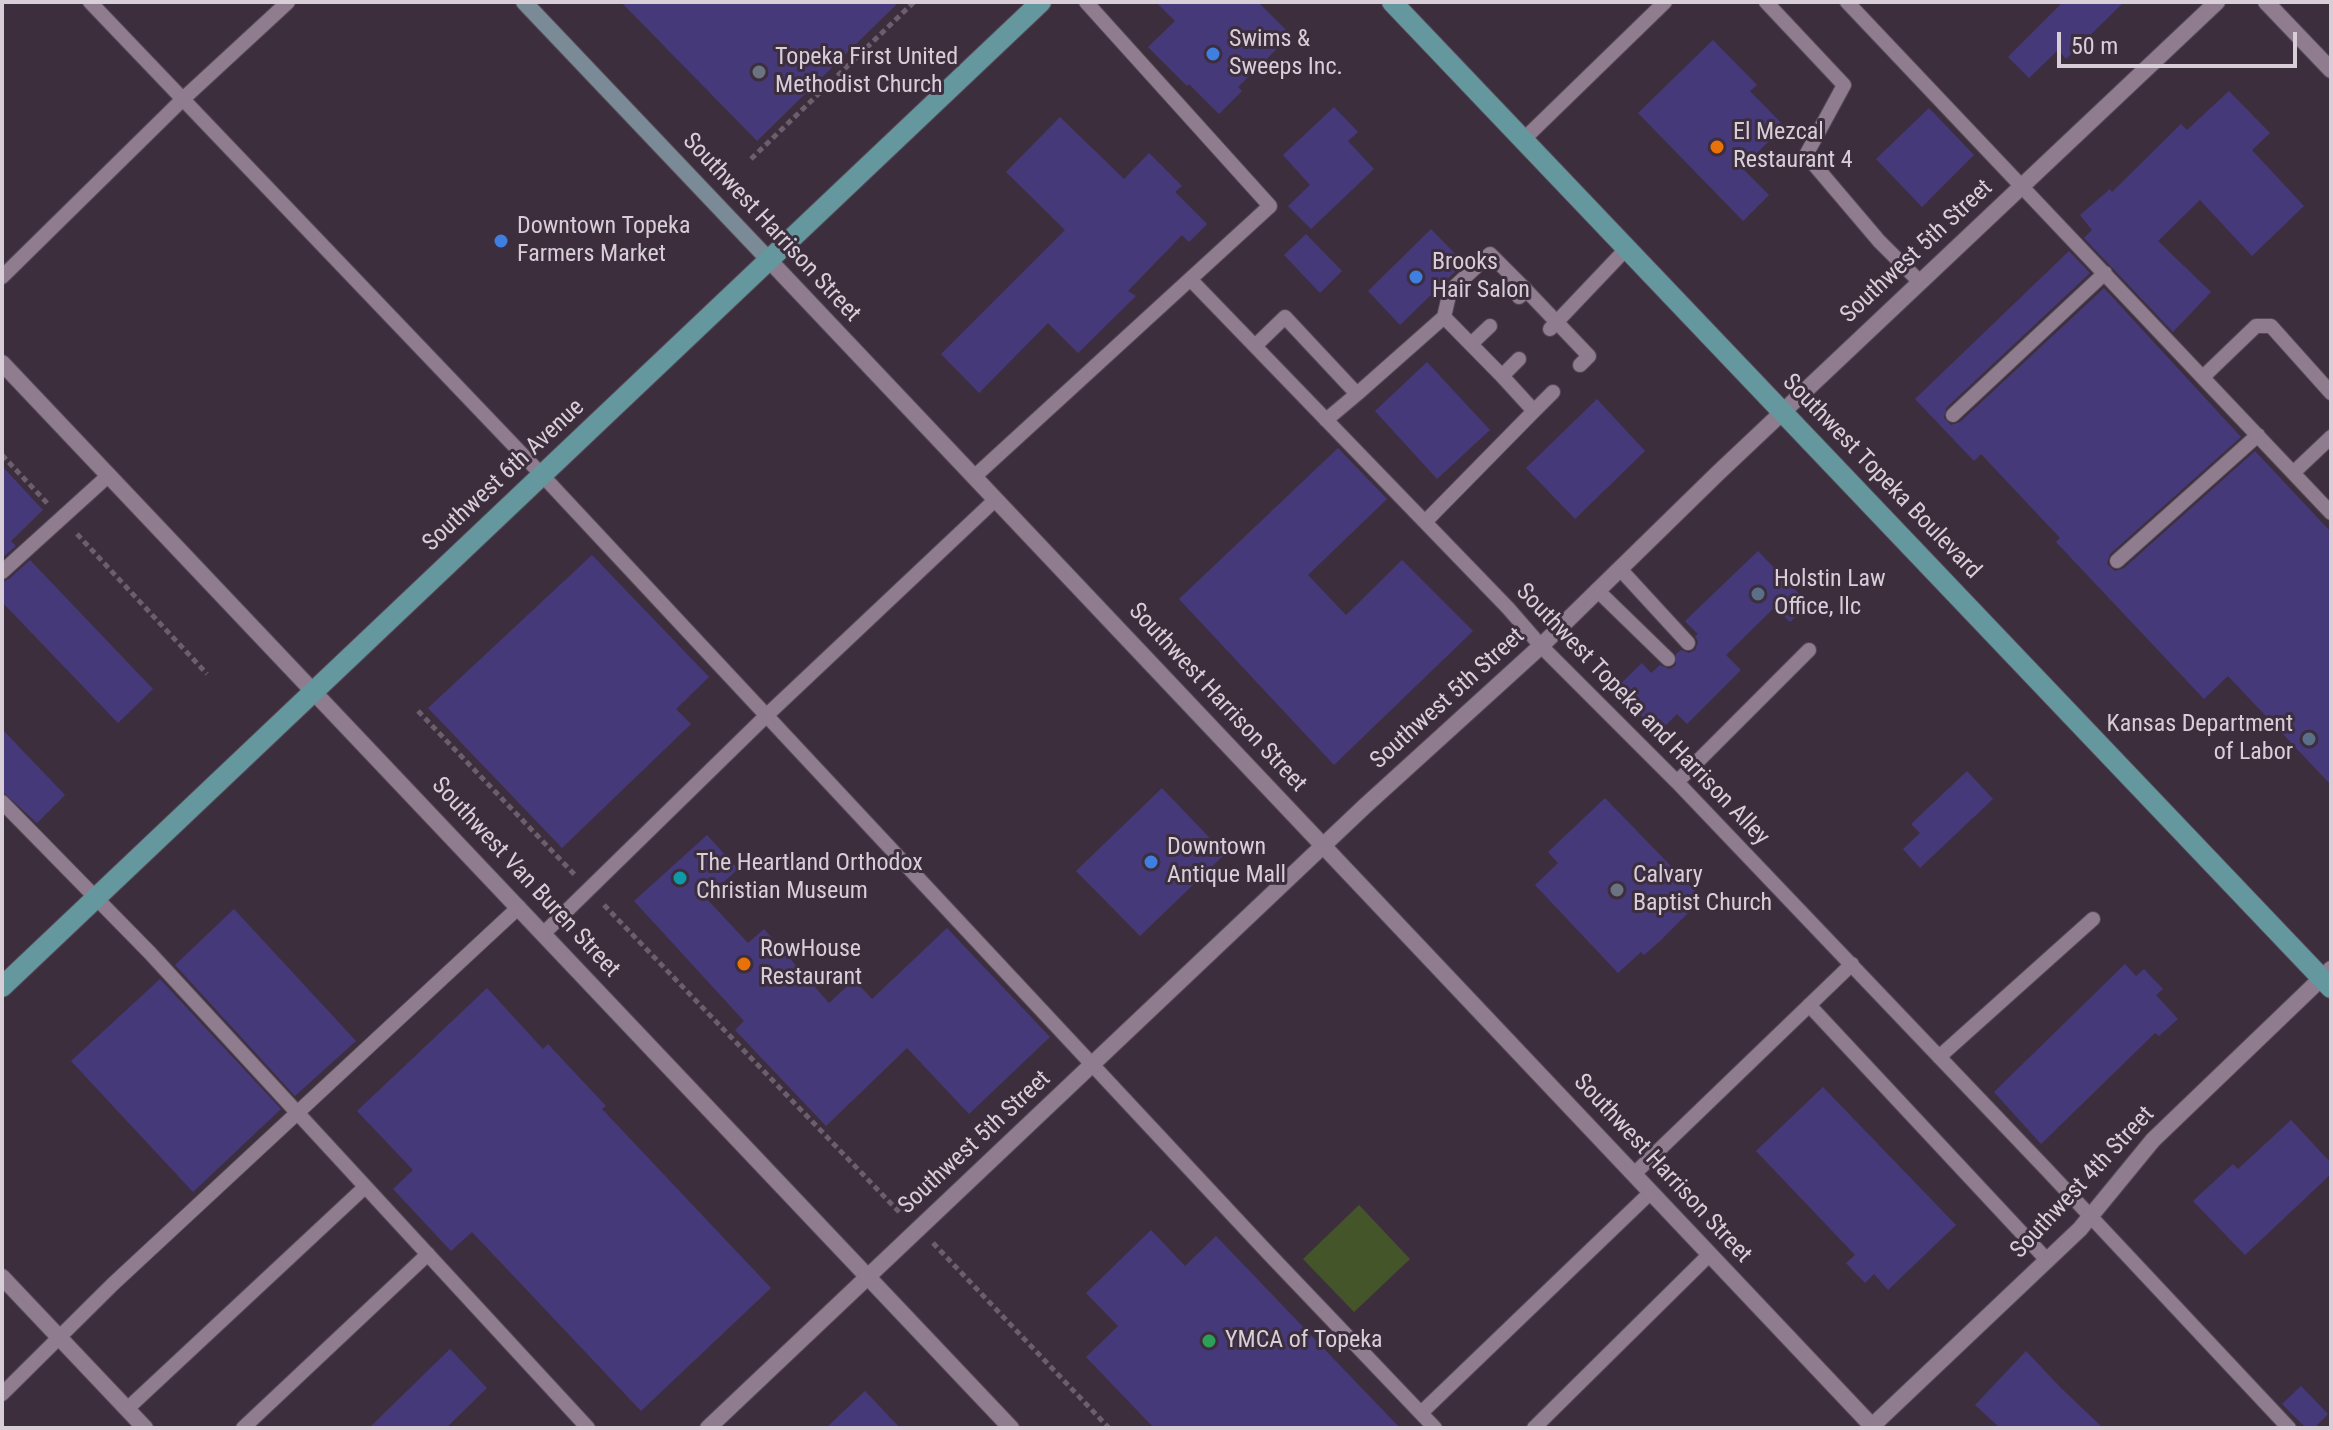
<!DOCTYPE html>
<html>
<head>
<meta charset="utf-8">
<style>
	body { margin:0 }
	#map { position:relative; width:2333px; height:1430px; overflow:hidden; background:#3d2e3e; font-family:"Roboto Condensed",sans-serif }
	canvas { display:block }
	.frame { position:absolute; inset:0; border:4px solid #d8ced8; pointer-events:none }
	.scale { position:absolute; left:2057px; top:32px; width:240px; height:36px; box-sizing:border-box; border:4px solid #d8ced8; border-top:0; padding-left:10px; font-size:24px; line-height:28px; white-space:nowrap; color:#d8ced8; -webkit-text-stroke:6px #3d2e3e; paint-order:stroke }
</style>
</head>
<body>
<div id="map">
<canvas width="2333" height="1430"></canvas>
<div class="frame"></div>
<div class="scale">50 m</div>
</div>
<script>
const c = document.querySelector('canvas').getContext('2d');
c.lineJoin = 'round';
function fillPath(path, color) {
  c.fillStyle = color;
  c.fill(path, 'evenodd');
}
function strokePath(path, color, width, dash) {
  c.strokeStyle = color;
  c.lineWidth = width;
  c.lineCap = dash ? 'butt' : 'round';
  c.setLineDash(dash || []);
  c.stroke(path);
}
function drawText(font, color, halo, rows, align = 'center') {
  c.font = font + ' "Roboto Condensed",sans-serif';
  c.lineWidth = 6;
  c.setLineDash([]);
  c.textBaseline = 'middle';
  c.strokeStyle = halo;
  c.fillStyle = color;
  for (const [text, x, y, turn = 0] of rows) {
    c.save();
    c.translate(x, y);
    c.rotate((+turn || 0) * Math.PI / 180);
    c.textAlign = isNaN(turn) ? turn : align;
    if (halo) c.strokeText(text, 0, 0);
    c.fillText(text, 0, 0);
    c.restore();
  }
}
const green = new Path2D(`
	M1359 1205 1410 1259 1354 1312 1303 1259Z`);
const building = new Path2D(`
	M621 2H899L757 141Z
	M1156 2H1258L1291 35 1238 87 1242 91 1219 114 1189 84 1187 86 1148 47 1175 21Z
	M2063 2H2124L2066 59 2058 50 2029 78 2008 57Z
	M1713 40 1757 85 1750 91 1784 126 1742 168 1769 195 1743 221 1638 113Z
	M2229 91 2270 133 2252 150 2304 206 2252 256 2200 200 2158 241 2211 292 2173 332 2084 238 2092 230 2080 215 2110 189 2112 192 2181 124 2187 130Z
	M1334 107 1358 132 1348 141 1374 169 1311 229 1288 206 1310 185 1283 155Z
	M1929 108 1974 155 1922 207 1876 159Z
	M1060 117 1124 179 1149 153 1182 186 1175 192 1207 224 1189 242 1182 235 1128 291 1136 296 1078 353 1048 323 979 393 941 354 1065 230 1006 172Z
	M1431 229 1464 263 1400 325 1368 291Z
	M1306 234 1342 271 1320 293 1284 255Z
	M2069 251 2090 273 1946 408 1944 418 1951 425 1960 422 2104 288 2241 437 2110 554 2107 564 2115 571 2124 568 2255 451 2331 532V785L2228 676 2204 699 2056 542 2060 538 1981 454 1974 461 1915 399Z
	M1427 362 1490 430 1437 479 1375 411Z
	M1597 399 1645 451 1575 519 1526 468Z
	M1338 448 1387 499 1308 575 1346 615 1402 560 1473 631 1334 765 1179 599Z
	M2 466 43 510 11 541 16 546 2 558Z
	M1758 551 1809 604 1790 622 1775 607 1726 655 1741 670 1687 724 1677 714 1658 733 1615 689 1642 663 1651 673 1660 665 1670 669 1676 665V654L1681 650 1689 653 1695 650 1698 642 1695 636 1698 634 1685 621Z
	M592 555 709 677 676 709 691 724 562 848 428 708Z
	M30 560 153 689 118 723 2 602V582L9 579Z
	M2 729 65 795 37 823 2 791Z
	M1967 771 1993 799 1920 868 1903 849 1920 833 1911 824Z
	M1162 788 1225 854 1140 936 1076 871Z
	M1605 798 1699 895 1696 899 1699 902 1659 942 1644 955 1641 952 1618 973 1535 885 1558 863 1548 852Z
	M707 835 738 869 706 898 748 943 764 929 829 1003 854 980 872 999 947 928 1050 1037 969 1114 907 1048 826 1126 735 1030 744 1021 634 901Z
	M234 909 356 1041 295 1096 175 965Z
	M2125 964 2136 976 2144 969 2163 989 2156 995 2178 1019 2159 1036 2155 1033 2041 1144 1994 1092Z
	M160 979 281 1109 193 1192 71 1061Z
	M487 988 543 1049 548 1044 606 1106 602 1109 771 1288 641 1411 472 1232 451 1251 393 1189 413 1170 357 1111Z
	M1823 1087 1956 1225 1888 1290 1874 1274 1865 1283 1846 1263 1855 1255 1756 1151Z
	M2291 1120 2331 1163V1174L2245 1255 2193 1201 2233 1164 2238 1169Z
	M1151 1230 1185 1266 1216 1236 1400 1428H1154L1086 1357 1118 1326 1086 1293Z
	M450 1349 487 1388 446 1428H369Z
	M2026 1351 2061 1388 2103 1428H2000L1975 1405Z
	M2301 1386 2328 1414 2314 1428H2306L2282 1404Z
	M865 1391 900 1428H826Z`);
const path = new Path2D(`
	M751 159 914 2
	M2 455 48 504
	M77 534 207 674
	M418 711 575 875
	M604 905 902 1215
	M933 1243 1109 1428`);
const service = new Path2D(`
	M90 2 542 475 1269 1254 1435 1428
	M1766 2 1844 85 1806 155 1879 241 1920 282
	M1847 2 2331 513
	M1523 140 1665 2
	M2 277 183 99 288 2
	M1190 279 1508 608 1541 646 1677 782 2048 1171 2289 1428
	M1519 297 1526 290 1589 356 1580 365
	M1444 317 1450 291 1490 254 1526 290
	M1550 329 1627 248
	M1471 344 1490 326
	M1255 346 1285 317 1357 394 1444 317 1502 376 1519 359
	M2203 377 2256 326H2271L2331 393
	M1534 411 1553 392
	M1953 415 2105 273
	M1326 420 1357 394
	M2293 473 2331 437
	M974 477 1270 206 1086 2
	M1425 522 1534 411 1502 376
	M2117 561 2258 435
	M1620 569 1688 643
	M2 572 109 475
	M1597 590 1668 659
	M1677 782 1809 650
	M2 802 150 953 588 1428
	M544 933 767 715 995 500
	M1809 1005 2047 1260
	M1939 1057 2093 919
	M1634 1174 1852 964
	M2 1394 113 1284 519 907
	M127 1409 365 1187
	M1421 1413 1651 1192
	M243 1428 428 1254
	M1534 1428 1710 1254`);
const minor = new Path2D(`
	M2266 2 2331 70
	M2 363 1011 1428
	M2 1277 145 1428`);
const tertiary = new Path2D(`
	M769 260 1872 1426
	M708 1428 1365 806 1541 646 1718 473 2217 2
	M1870 1428 2080 1229 2153 1140 2331 969`);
const secondary = new Path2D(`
	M524 2 769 260`);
const primary = new Path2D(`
	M1392 2 2331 988
	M2 987 1041 2`);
const markers = [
	[1213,54,8,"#3f7fe0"],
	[759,72,8,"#6b7280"],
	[1717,147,8,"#e8710a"],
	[501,241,8,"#3f7fe0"],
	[1416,277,8,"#3f7fe0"],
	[1758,594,8,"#5c6f8a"],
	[2309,739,8,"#5c6f8a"],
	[1151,862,8,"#3f7fe0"],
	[680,878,8,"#0f9aa8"],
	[1617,890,8,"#6b7280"],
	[744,964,8,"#e8710a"],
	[1209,1341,8,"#2e9e5b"]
];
const poiNames = [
	["Swims &",1229,40],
	["Sweeps Inc.",1229,68],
	["Topeka First United",775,58],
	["Methodist Church",775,86],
	["El Mezcal",1733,133],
	["Restaurant 4",1733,161],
	["Downtown Topeka",517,227],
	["Farmers Market",517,255],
	["Brooks",1432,263],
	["Hair Salon",1432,291],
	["Holstin Law",1774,580],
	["Office, llc",1774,608],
	["Kansas Department",2293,725,"right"],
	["of Labor",2293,753,"right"],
	["Downtown",1167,848],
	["Antique Mall",1167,876],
	["The Heartland Orthodox",696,864],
	["Christian Museum",696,892],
	["Calvary",1633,876],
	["Baptist Church",1633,904],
	["RowHouse",760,950],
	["Restaurant",760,978],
	["YMCA of Topeka",1225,1341]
];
const streetNames = [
	["Southwest Harrison Street",771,228,47],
	["Southwest 5th Street",1917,252,-43],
	["Southwest 6th Avenue",504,476,-43],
	["Southwest Topeka Boulevard",1881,477,46],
	["Southwest Harrison Street",1217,698,47],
	["Southwest 5th Street",1448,699,-42],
	["Southwest Topeka and Harrison Alley",1642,715,46],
	["Southwest Van Buren Street",525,878,47],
	["Southwest 5th Street",975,1143,-43],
	["Southwest Harrison Street",1662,1169,47],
	["Southwest 4th Street",2083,1183,-47]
];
fillPath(green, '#445629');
fillPath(building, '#463979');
strokePath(service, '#564a57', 16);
strokePath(minor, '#564a57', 18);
strokePath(tertiary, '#564a57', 18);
strokePath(secondary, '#564a57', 18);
strokePath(primary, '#564a57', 22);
strokePath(path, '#6c5f6d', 5, [6, 4]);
strokePath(service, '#8f7c8f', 14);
strokePath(minor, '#8f7c8f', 16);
strokePath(tertiary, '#8f7c8f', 16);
strokePath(secondary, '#7a8a96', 16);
strokePath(primary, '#64989e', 20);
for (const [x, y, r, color] of markers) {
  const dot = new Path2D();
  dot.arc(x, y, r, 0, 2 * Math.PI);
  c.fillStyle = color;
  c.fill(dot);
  strokePath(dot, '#3d2e3e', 3);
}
drawText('24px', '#d8ced8', '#3d2e3e', poiNames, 'left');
drawText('24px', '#d8ced8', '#3d2e3e', streetNames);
</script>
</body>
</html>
